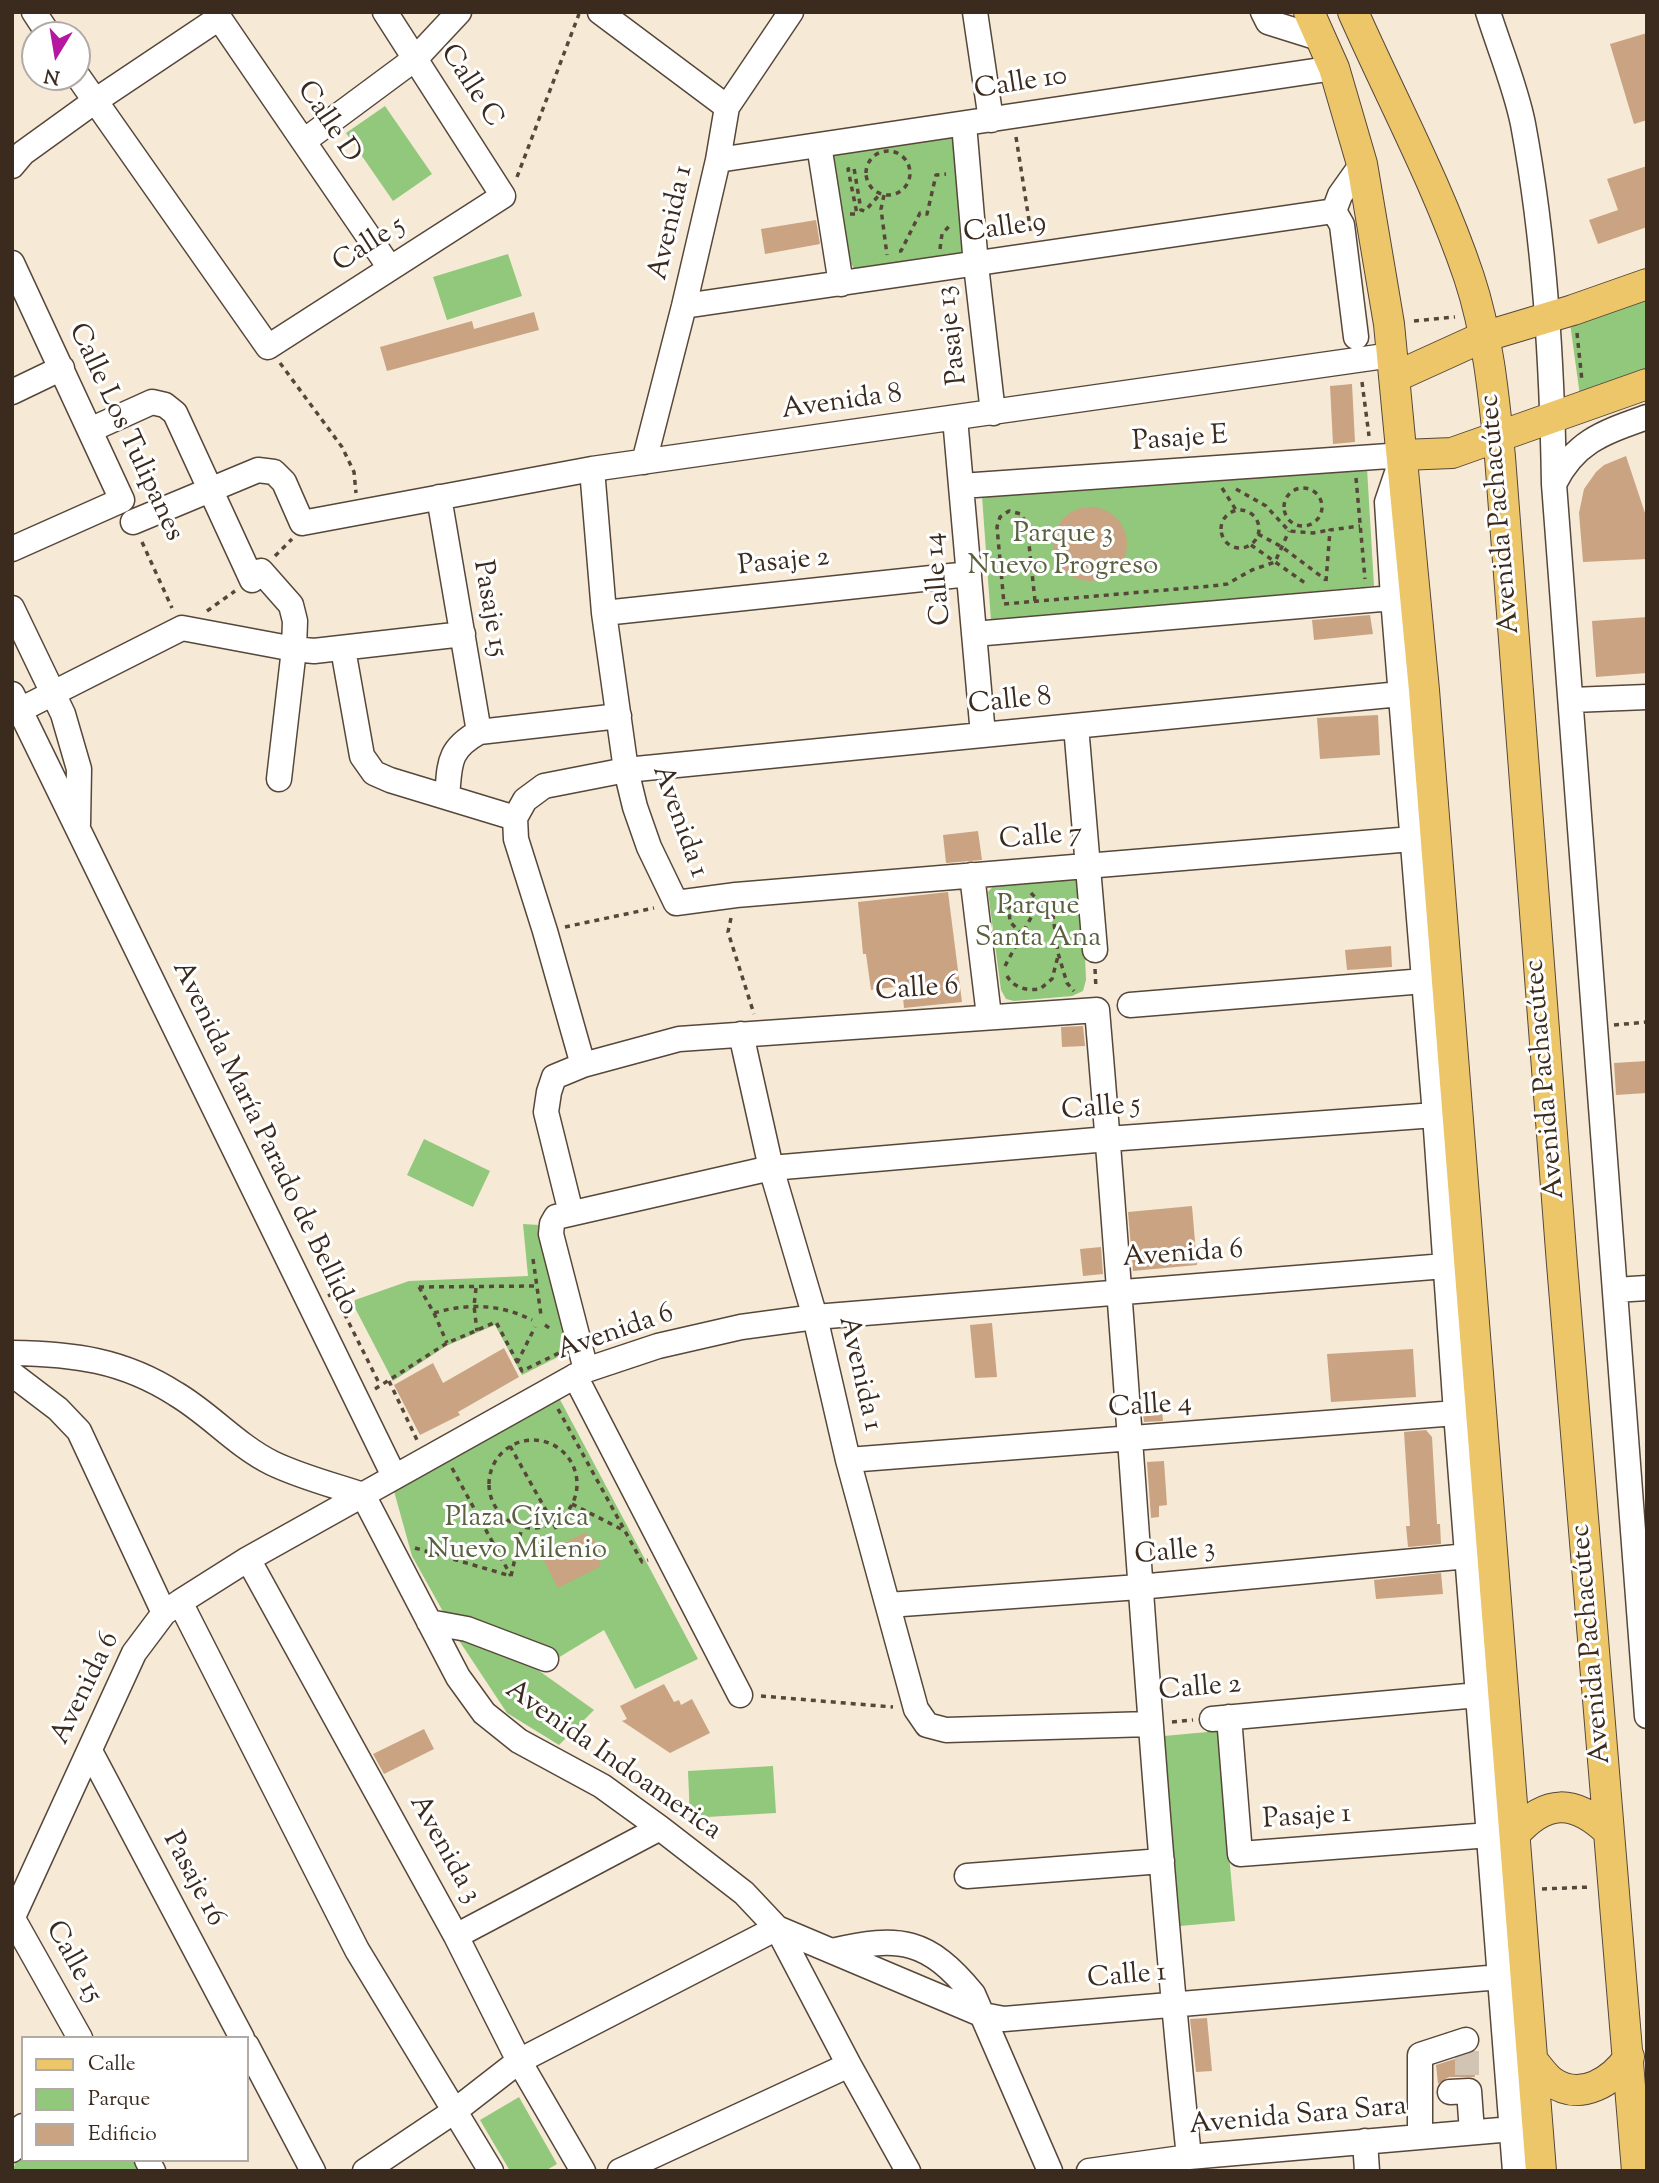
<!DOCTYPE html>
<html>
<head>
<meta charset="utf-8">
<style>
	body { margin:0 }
	#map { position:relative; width:1659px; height:2183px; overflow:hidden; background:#f6ead7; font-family:"Sorts Mill Goudy",serif }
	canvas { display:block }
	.frame { position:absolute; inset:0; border:14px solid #3b2a1e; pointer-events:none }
	.legend { position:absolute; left:21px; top:2036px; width:228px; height:126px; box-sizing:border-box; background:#fff; border:2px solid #b1aaa5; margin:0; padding:9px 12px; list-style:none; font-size:21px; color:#3b2a1e }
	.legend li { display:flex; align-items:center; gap:14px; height:35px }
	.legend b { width:35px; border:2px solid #b1aaa5 }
	.north { position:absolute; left:21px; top:21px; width:70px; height:70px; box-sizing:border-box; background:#fff; border:2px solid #b1aaa5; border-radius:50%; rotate:191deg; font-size:19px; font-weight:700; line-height:28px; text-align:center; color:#3b2a1e }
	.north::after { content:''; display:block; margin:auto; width:24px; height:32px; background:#b5179e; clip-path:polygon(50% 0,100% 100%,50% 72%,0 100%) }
</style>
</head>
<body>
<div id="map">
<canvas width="1659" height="2183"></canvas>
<div class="frame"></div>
<ul class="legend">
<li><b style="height:9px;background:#ecc669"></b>Calle</li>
<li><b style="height:19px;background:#91c87b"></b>Parque</li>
<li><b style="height:19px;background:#caa382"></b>Edificio</li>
</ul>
<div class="north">N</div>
</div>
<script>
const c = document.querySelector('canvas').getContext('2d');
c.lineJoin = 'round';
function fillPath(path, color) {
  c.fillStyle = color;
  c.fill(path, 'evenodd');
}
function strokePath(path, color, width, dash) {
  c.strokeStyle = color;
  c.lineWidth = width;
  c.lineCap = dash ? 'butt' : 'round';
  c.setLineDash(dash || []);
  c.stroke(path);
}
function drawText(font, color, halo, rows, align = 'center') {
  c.font = font + ' "Sorts Mill Goudy",serif';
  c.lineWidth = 6;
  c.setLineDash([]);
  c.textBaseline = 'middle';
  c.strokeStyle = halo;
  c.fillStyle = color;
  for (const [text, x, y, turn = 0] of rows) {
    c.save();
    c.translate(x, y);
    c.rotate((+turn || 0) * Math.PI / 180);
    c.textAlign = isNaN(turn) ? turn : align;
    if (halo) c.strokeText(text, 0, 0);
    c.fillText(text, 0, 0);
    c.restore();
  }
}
const green = new Path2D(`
	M385 106 432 174 393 201 346 133Z
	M959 136 965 252 861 269 854 268 849 261 829 157 839 149Z
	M508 254 522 296 447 320 433 277Z
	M1647 289V373L1580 396 1570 323Z
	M1367 468 1374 586 991 621 982 496Z
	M1075 876 1082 882 1086 980 1083 991 1072 996 1014 1001 1006 999 1001 990 988 892 995 884Z
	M424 1139 490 1171 473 1207 407 1175Z
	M523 1224 539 1225 543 1229 569 1349 568 1352 522 1375 495 1325 446 1346 393 1381 354 1306 355 1300 409 1281 528 1276Z
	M557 1394 698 1659 635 1689 604 1630 538 1670 594 1710 559 1745 507 1713 460 1642 412 1556 392 1484Z
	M1218 1731 1235 1921 1180 1926 1164 1736Z
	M773 1766 776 1813 690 1818 688 1771Z
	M519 2097 557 2164 545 2171H510L480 2120Z
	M23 2146V2160H137L142 2171H12Z`);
const building = new Path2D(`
	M1647 33V120L1634 124 1610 44Z
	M1647 166V227L1598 244 1589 220 1618 210 1607 179Z
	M816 220 820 244 765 254 761 229Z
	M534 312 539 330 387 371 380 347 472 321 474 329Z
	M1352 384 1355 442 1333 444 1330 386Z
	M1626 456 1647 519V559L1583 562 1579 513 1584 489 1596 472 1604 465Z
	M1053 544a37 37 0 1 1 74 0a37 37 0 1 1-74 0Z
	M1370 615 1373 634 1314 640 1312 620Z
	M1647 617V673L1596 677 1592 621Z
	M1378 715 1380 755 1320 759 1317 718Z
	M978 831 982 860 946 863 943 835Z
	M948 892 962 1002 904 1008 902 986 871 990 866 954H863L858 902Z
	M1391 946 1392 967 1347 970 1345 950Z
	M1083 1026 1085 1046 1062 1047 1061 1027Z
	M1647 1061V1093L1616 1095 1614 1063Z
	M1192 1206 1197 1265 1133 1271 1128 1212Z
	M1101 1247 1103 1274 1083 1276 1080 1249Z
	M992 1323 997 1377 975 1378 970 1325Z
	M504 1348 519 1377 458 1412 460 1415 420 1435 394 1385 433 1363 443 1383Z
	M1413 1349 1416 1397 1331 1402 1327 1354Z
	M1161 1401 1163 1421 1144 1422 1142 1403Z
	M1426 1430 1432 1437 1437 1524H1440L1441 1544 1408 1547 1406 1526H1410L1404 1432Z
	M1164 1461 1167 1505 1159 1506V1517L1151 1518 1147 1462Z
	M586 1532 590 1540 593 1538 603 1559 599 1561 601 1566 558 1588 541 1555Z
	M1441 1573 1443 1594 1376 1599 1374 1580Z
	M664 1684 674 1702 679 1700 681 1705 692 1699 710 1733 670 1753 622 1721 627 1719 620 1706Z
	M424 1729 434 1749 384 1774 373 1754Z
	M1207 2018 1212 2071 1196 2072 1190 2019Z
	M1473 2056 1475 2077H1449L1438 2084 1436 2065 1461 2057Z`);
const minorTunnel = new Path2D(`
	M1467 2051V2077`);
const path = new Path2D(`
	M1016 137 1031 233
	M866 173a22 22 0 1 1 44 0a22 22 0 1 1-44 0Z
	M517 177 579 14
	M884 195 881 209 887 255
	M850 214H857L848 169 854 168 861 210 865 211 880 194
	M940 249 942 234 952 223
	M899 251H901L920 213 927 214 936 175 946 174
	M1414 321 1455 317
	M1577 333 1582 381
	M280 363 342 447 354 472 356 493
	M1362 382 1369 436
	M1356 478 1365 579
	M1284 507a19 19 0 1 1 38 0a19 19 0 1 1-38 0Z
	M1222 488 1236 510
	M1236 489 1266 506 1289 531 1313 533 1330 530
	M1221 529a19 19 0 1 1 38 0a19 19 0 1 1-38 0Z
	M1258 534 1282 547 1326 580
	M142 542 172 608
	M1251 545 1305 583
	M275 556 292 539
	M1326 581 1330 530 1360 526
	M1035 601 1027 525 1021 514 1009 511 1000 517 997 527 1004 604 1212 586 1227 584 1252 570 1275 562 1289 531
	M207 611 235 591
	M1031 893 1053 916 1058 953 1067 983 1074 991
	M731 918 728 932 754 1014
	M565 927 654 908
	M1005 966 1034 912 1032 904C1024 901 1014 902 1009 909L1010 922 1022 934
	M1095 969 1096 989
	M1007 976C1014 988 1027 991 1040 989L1052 979 1058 956
	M1614 1025 1647 1022
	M533 1259 541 1315
	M419 1287 536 1286
	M419 1287 434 1313 447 1343
	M476 1288 474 1306 477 1331
	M328 1296 334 1293 380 1385
	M434 1313C468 1303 500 1304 532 1320
	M545 1325 552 1330
	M517 1363 535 1327
	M389 1381 417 1440
	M375 1389 447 1343 496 1322 522 1371 561 1352
	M558 1409 642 1562 648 1560
	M489 1484a44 44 0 1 1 88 0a44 44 0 1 1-88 0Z
	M510 1446 557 1530
	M452 1468 511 1576
	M572 1504 623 1530
	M415 1548 511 1576 522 1527
	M761 1696 893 1707
	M1172 1722 1193 1720
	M1542 1889 1590 1887`);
const minor = new Path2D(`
	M34 12 49 35
	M215 12 390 268
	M600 12 727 107
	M975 12 991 120
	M1263 12 1268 22 1319 38
	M1488 12C1499 47 1516 88 1523 124 1545 242 1552 363 1554 484L1647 1716
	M77 75 268 347 503 196 385 12
	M964 124 976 265 993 413
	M304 141 416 58 459 12
	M819 145 841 284
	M718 160 1334 68
	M12 166 23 153 95 101 219 18
	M12 263 122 500 12 549
	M684 306 1334 211
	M1356 337 1342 225 1334 211 1340 195 1362 164
	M12 392 62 368
	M955 418 983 735
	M90 430 152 402 165 405 175 413 252 580
	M644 462 684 306 718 160 727 107 791 12
	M592 469 604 613 626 770 635 807 649 847 676 903 736 895 1412 839
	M1554 484C1575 441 1605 432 1647 417
	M961 486 1403 455 1387 502 1393 598 1435 1115 1456 1413 1515 2171
	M439 497 479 732
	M133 522 258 470 274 472 284 482 302 523 592 469 1392 355
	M261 571 291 605 295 621 294 649 279 779
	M12 608 63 714 79 769 78 824
	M604 613 969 574
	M974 634 1393 598
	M343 649 362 756 374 773 390 780 515 818
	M12 694 394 1476
	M1572 700 1647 697
	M12 714 182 628 294 649 314 651 463 634
	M1076 726 1095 950
	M447 797C450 764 447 750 479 732L619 716
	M972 875 989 1016
	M1130 1005 1424 981
	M741 1034 771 1168 815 1317 848 1460 916 1709 927 1725 946 1730 1150 1724
	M583 1065 545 931 516 839 515 818 525 800 544 786 626 770 1400 694
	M571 1213 546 1112 549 1092 554 1077 583 1065 679 1039 1097 1010C1130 1392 1149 1775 1189 2157
	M1615 1290 1647 1288
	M12 1353C74 1354 123 1360 176 1394 210 1414 236 1445 272 1463 301 1477 333 1485 363 1495L458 1677 484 1713 519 1741 602 1786 660 1828 744 1893 777 1928 849 2065 908 2171
	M586 1370 551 1234 552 1224 556 1217 771 1168 1108 1139 1435 1115
	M12 1374 58 1409 79 1431 164 1613
	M575 1376 740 1695
	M848 1460 1456 1413
	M248 1559 456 1936 519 2061 583 2171
	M180 1602 357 1950 491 2171
	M888 1605 1139 1587 1468 1556
	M429 1622 467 1629 546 1659
	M1229 1717 1240 1854 1503 1834
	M1212 1719 1478 1695
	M90 1751 242 2038
	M967 1876 1162 1861
	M12 1917 80 2038
	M12 1919 134 1653 164 1613 180 1602 248 1559 586 1370 658 1346 741 1327 815 1317 1445 1266
	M456 1936 660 1828
	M832 1951C900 1935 928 1939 973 1994L1050 2171
	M247 2046 313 2171
	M1450 2092 1469 2091 1472 2132
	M1420 2137V2055L1466 2040
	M1365 2141 1367 2171
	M12 2150 23 2126
	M147 2160 153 2171
	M365 2171 456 2110 519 2061 777 1928 983 2015 1004 2019 1500 1977
	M620 2171 849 2065
	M1089 2171 1189 2157 1512 2129`);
const major = new Path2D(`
	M1309 12 1334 68 1362 164 1389 324 1424 690 1541 2171
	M1353 12C1392 100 1438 185 1469 277 1488 334 1494 397 1500 457L1562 1264 1637 2171
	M1395 377 1483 337 1573 310 1647 284
	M1403 455 1452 453 1647 384
	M1515 1834C1546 1799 1574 1799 1608 1831
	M1533 2061C1539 2068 1545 2077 1552 2082 1581 2102 1613 2081 1629 2057`);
const streetNames = [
	["Calle 10",1021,85,-9],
	["Calle C",470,87,57],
	["Calle D",327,123,56],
	["Avenida 1",673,223,-77],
	["Calle 9",1005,230,-8],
	["Calle 5",370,246,-33],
	["Pasaje 13",954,335,-97],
	["Avenida 8",842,404,-8],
	["Calle Los Tulipanes",124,433,65],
	["Pasaje E",1180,441,-4],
	["Avenida Pachacútec",1502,514,-95],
	["Pasaje 2",784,564,-6],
	["Calle 14",940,579,-95],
	["Pasaje 15",488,609,80],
	["Calle 8",1010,703,-6],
	["Avenida 1",678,822,70],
	["Calle 7",1041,839,-5],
	["Calle 6",917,991,-4],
	["Avenida Pachacútec",1547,1079,-95],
	["Calle 5",1101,1110,-5],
	["Avenida María Parado de Bellido",263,1139,64],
	["Avenida 6",1183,1256,-4],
	["Avenida 6",616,1334,-19],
	["Avenida 1",858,1374,77],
	["Calle 4",1150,1408,-4],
	["Calle 3",1175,1554,-5],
	["Avenida Pachacútec",1593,1644,-95],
	["Avenida 6",87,1689,-64],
	["Calle 2",1200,1690,-5],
	["Avenida Indoamerica",612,1762,35],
	["Pasaje 1",1307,1819,-4],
	["Avenida 3",443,1850,61],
	["Pasaje 16",192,1880,62],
	["Calle 15",72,1963,61],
	["Calle 1",1127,1978,-5],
	["Avenida Sara Sara",1298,2118,-5]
];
const parkNames = [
	["Parque 3",1063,536],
	["Nuevo Progreso",1063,568],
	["Parque",1038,908],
	["Santa Ana",1038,940],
	["Plaza Cívica",517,1520],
	["Nuevo Milenio",517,1552]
];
fillPath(green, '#91c87b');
fillPath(building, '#caa382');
strokePath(minorTunnel, '#d1c4b2', 24, [24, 12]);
strokePath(minor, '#57473a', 27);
strokePath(major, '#57473a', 32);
strokePath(path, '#57473a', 3.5, [5, 5]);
strokePath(minor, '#fff', 24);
strokePath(major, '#ecc669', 30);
drawText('28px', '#3b2a1e', '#fff', streetNames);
drawText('28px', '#59613f', '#fff', parkNames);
</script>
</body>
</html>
